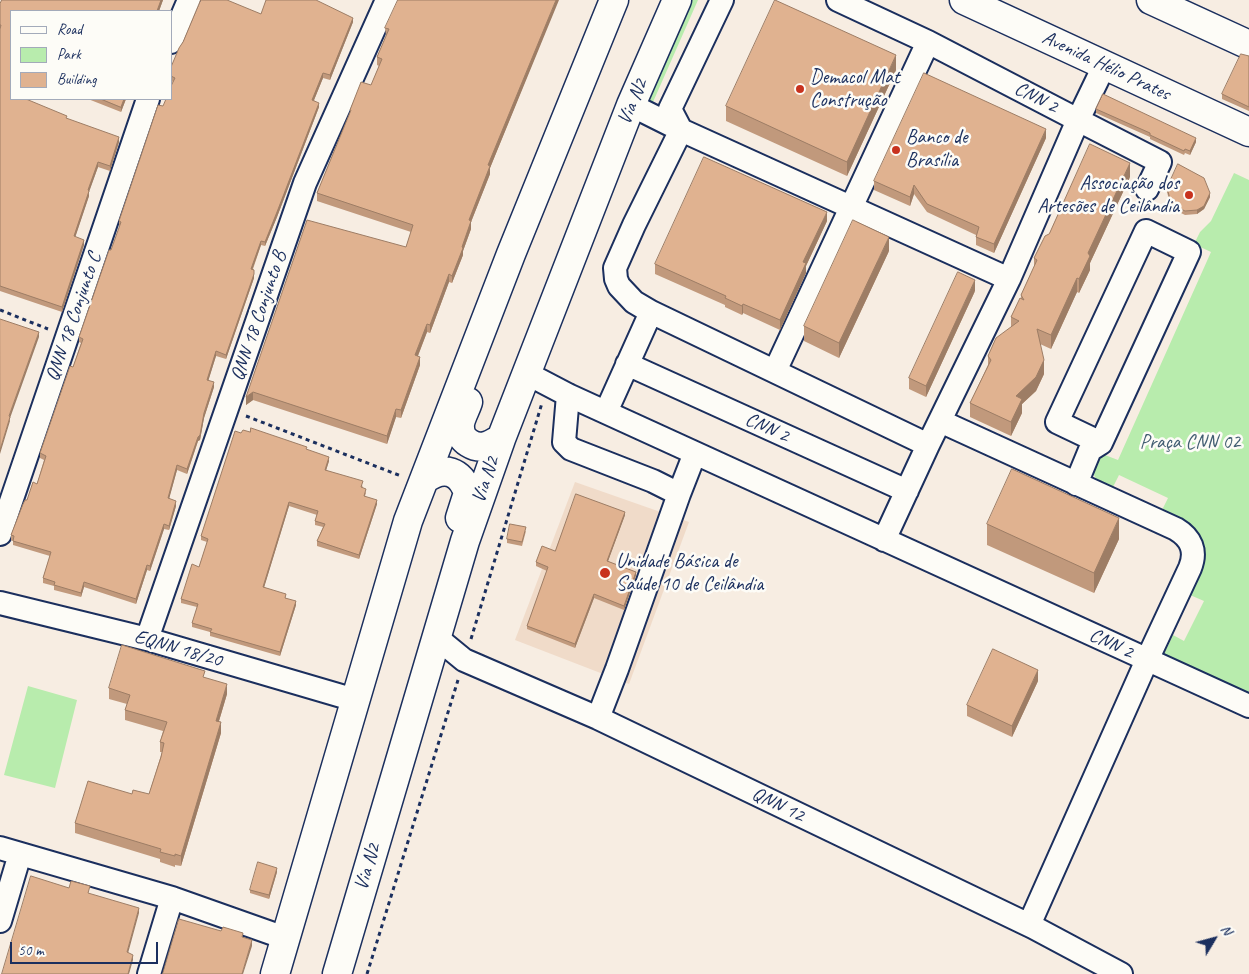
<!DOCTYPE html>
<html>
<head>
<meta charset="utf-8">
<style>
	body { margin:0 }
	#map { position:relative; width:1249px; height:974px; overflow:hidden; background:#f7ede2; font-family:Caveat,sans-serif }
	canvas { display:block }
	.legend { position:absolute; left:10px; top:10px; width:162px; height:90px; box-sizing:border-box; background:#fdfcf7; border:1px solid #a3aaba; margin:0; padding:6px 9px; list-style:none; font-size:15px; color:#1b2f5e }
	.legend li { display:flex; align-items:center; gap:10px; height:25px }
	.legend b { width:25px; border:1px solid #a3aaba }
	.north { position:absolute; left:1189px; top:914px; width:50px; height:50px; -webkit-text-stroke:4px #fdfcf7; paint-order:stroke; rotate:53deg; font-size:14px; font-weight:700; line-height:20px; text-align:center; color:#1b2f5e }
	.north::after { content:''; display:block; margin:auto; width:18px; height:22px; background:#1b2f5e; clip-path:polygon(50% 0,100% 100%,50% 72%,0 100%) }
	.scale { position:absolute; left:10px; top:942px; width:148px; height:22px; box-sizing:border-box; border:2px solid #1b2f5e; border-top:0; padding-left:6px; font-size:15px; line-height:18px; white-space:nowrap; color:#1b2f5e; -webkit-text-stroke:4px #fdfcf7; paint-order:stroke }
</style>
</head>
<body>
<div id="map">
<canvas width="1249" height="974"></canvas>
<ul class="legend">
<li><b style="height:6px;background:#fdfcf7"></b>Road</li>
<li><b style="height:14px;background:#b8ecad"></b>Park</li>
<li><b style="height:14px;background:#e0b290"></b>Building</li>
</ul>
<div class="north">N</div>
<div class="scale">50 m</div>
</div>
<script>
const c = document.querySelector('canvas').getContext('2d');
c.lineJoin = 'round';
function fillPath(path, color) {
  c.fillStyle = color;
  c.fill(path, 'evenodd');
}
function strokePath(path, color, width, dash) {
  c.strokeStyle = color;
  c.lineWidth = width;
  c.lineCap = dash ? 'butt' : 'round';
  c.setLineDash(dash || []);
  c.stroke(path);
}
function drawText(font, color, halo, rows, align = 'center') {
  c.font = font + ' Caveat,sans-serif';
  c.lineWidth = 5;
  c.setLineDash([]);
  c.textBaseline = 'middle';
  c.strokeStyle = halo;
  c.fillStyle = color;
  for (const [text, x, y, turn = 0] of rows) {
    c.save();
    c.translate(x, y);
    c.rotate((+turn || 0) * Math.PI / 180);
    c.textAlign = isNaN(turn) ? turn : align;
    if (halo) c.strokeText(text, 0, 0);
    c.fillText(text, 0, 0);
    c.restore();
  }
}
const built = new Path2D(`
	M575 482 689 522 629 684 515 640Z`);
const green = new Path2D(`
	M688 0H698L653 102 652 103 644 101Z
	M1234 173 1249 180V695L1163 656 1173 635 1184 641 1204 601 1190 595C1200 573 1214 544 1190 525 1182 519 1171 515 1162 510L1168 498 1119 475 1112 489C1093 480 1089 475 1099 455L1103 457 1105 455 1118 460 1211 252 1194 244 1200 232 1211 221Z
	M28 686 77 700 55 788 4 775Z`);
const path = new Path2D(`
	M0 310 48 329
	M246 416 401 476
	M471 639 542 403
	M367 974 458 680`);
const minor = new Path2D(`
	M838 0 928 42 1078 120 1009 279 928 445 884 540
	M171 42 189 0
	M1104 66 1078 120 1160 162 1147 189
	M631 105 681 130 1009 279
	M651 312 634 302 619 286 616 279 615 268 634 225 681 130 670 109 722 0
	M627 364 907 491
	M775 371 928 42
	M526 373 568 395 1249 706
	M568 395 564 442 571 449 653 481 679 494 695 453
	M606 412 651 312 928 445
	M940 421 1176 529C1191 538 1197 551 1190 568L1147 660 1029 925
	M1076 484 1090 450 1101 443 1189 252 1146 231 1057 422 1101 443
	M0 534 148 99
	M0 603 147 639 355 700
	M436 637 464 660 598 718 1033 927 1121 974
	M147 639 305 183 387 0
	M598 718 617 669 679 494
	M0 848 172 898 285 938
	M0 921 20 854
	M149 974 172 898`);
const major = new Path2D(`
	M964 0 1249 132
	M1151 0 1249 45
	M468 402C466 409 459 420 460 428 460 441 475 449 486 446 491 445 496 441 501 439
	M425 479C444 465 461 471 468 493L460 518
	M275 974 408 521 511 254 614 0
	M337 974 465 541 501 439 631 105 677 0`);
const wall = new Path2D(`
	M2 0H163L159 11H11V99L67 119 119 142 110 171 98 167 89 191V196L75 237 84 245 62 312 0 291V4Z
	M261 14 353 22 330 80 323 78 314 100 319 107 277 217 265 246 261 245 253 269 254 270V278L226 359 216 356 208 381 214 387 204 418 200 440 198 441 187 474 177 470 169 498 176 506 169 530 164 529 150 571 147 570 136 604 84 587 81 597 54 590V586L43 583V578L50 556 13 545V541L11 540V535L27 500 37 484 44 460 40 458V453L73 367 81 343 79 342V337L120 226 119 225V221L173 82 171 81V67Z
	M552 15 490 168V174L471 222V229L463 251V255L452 283 449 282 430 333 427 332 418 356 420 365 401 418 396 417 387 444 253 400 246 405V397L406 247 411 232 317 201V193L350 114V110L371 85 379 66 377 65V57L386 36 385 28Z
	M1249 56V111L1222 99V94Z
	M896 70 847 176 726 121V106Z
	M88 99H126L121 112Z
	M1096 109 1196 142 1190 155 1185 153 1184 155 1150 139V137L1096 113Z
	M1046 138 994 253 976 245V235L927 212 914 194 910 206 874 190V181Z
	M1130 177 1090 263V270L1079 293 1077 292 1051 349 1040 344 1044 374 1036 391 1022 404V413L1011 436 970 417V403L988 365V356L1011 327V317L1021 298V295L1034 267V258L1049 234Z
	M1167 188 1210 197 1204 209 1197 214 1185 215 1177 211 1170 203 1167 192Z
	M827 221 806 266V273L780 330 743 313 742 315 725 307V305L655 274V264Z
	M889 251 839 358 804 341V326Z
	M975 291 926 397 909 389V378Z
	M241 433 307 450 329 461 326 470 363 486 362 487 366 493 365 496 377 504 359 559 317 546V541L323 527 315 525V521L317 515 289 506 264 587 286 598 296 605 280 656 210 636V632L192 627V623L197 607 181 603V599L199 567 207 542 201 540V536Z
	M625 515 608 561 636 575 624 610 594 598 575 648 527 629V626L547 571 536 566V562L555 551Z
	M987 524 1119 539 1094 593 987 545Z
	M526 531 522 546 507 543V539Z
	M205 678 227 694 219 721 221 733 181 866 175 865V867L160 862V859L75 833V823L132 794H149L162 752H160V742L163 731 125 720V710L127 704 109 699V688Z
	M1038 681 1012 737 967 716V705Z
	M277 872 269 899 250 893V890Z`);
const shadedWall = new Path2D(`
	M161 0H163L159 11H157Z
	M556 0H559L490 168V174L471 222V229L463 251V255L452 283V276L462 247 469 220 488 165Z
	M353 18V22L330 80V75Z
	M896 55V70L847 176V162Z
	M323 73V78L312 105V100Z
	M124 99H126L121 112V107Z
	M319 103V107L277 217 265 246V242Z
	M1046 129V138L994 253V244Z
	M119 137V142L110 171V166Z
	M1196 138V142L1190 155V151Z
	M98 162V167L88 195V190Z
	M1130 163V177L1090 263V270L1079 293V279L1088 253Z
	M914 185V194L910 206V197Z
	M89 191V196L74 241V236Z
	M1210 193V197L1204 209 1197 214V210Z
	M827 212V221L806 266V273L780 330V320L803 262Z
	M889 237V251L839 358V343Z
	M84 240V245L62 312V307Z
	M261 241V245L251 273V269Z
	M254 274V278L226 359V355Z
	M449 274V282L430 333V325Z
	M1077 278V292L1051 349V335Z
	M975 280V291L926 397V386Z
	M743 304V313L742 315V306Z
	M427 324V332L415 363V355Z
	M39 332V337L9 421V416Z
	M216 351V356L207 385V380Z
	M420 357V365L401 418V410Z
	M1044 360V374L1036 391 1022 404V413L1011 436V422L1016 396Z
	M214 382V387L204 418 200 440 198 441 187 474V469Z
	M253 392V400L246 405V397Z
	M396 409V417L387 444V436Z
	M10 417V421L0 454V450Z
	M329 457V461L325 474V470Z
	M177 465V470L168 503V498Z
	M377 500V504L359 559V555Z
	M176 501V506L169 530V526Z
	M289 502V506L263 591V587Z
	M625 512V515L607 564V561Z
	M1119 518V539L1094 593V573Z
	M164 524V529L150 571V566Z
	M147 565V570L136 604V599Z
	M636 572V575L624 610V606Z
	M84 582V587L81 597V593Z
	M594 594V598L575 648V644Z
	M296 601V605L280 656V652Z
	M1038 670V681L1012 737V726Z
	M227 684V694L216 731V721Z
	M221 722V733L181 866V856Z
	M277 868V872L269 899V895Z
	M139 908V913L127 957V952Z
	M252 940V946L243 974H242Z
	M133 955V960L129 974H128Z`);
const building = new Path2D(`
	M2 0H161L157 11H11V99H26L67 116 66 118 119 137 110 166 98 162 88 190 89 191 74 236 84 240 62 307 0 286V29L1 25H0V4Z
	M201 0H227L261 14 266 0H316L353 18 330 75 323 73 312 100 319 103 277 212 265 242 261 241 251 269 254 270V274L226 355 216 351 207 380 214 382 204 413 200 435 198 437 187 469 177 465 168 498 176 501 169 526 164 524 150 566 147 565 136 599 84 582 81 593 54 585 55 582 43 578 51 552 13 541 14 536 11 535 23 504 25 500H27L33 482 37 484 46 456 40 453 70 366 73 367 83 339 79 337 109 250H111L121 222 119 221 158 105 163 106 166 99H171V86L175 78 171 76V67L179 48 183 42Z
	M398 0H556L488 165 490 166 469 220 471 221 462 247 463 248 452 276 449 274 430 325 427 324 415 355 420 357 401 410 396 409 387 436 253 392 246 397 307 220 406 247 413 225 317 193 351 110H350L361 82 371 85 382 59 377 57 389 29 385 28Z
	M775 0 896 55 847 162 726 106Z
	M1241 54 1249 56V107L1222 94Z
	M924 73 1046 129 994 244 976 237 979 227 927 204 914 185 910 197 874 181Z
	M1103 94 1196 138 1190 151 1185 149 1184 151 1150 135V133L1096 109Z
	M101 99H124L121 107Z
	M1090 144 1130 163 1088 253 1090 256 1079 279 1077 278 1051 335 1037 329 1044 360 1036 377 1016 396 1022 399 1011 422 970 403 991 360 988 356 996 338 1019 321 1011 317 1020 298 1024 300 1021 295 1037 260 1034 258 1045 236 1049 234Z
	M704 157 827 212 803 262 806 263 780 320 743 304 742 306 725 298 726 296 655 264Z
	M1178 164 1204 178 1210 193 1204 206 1197 210 1185 211 1177 207 1170 199 1167 188Z
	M853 220 889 237 839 343 804 326Z
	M958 272 975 280 926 386 909 378Z
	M0 319 39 332 9 416 10 417 0 450Z
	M251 428 307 447 306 449 329 457 325 470 363 481 361 487 366 489 364 496 377 500 359 555 317 541 325 524 315 521 318 511 289 502 263 587 286 594 285 598 296 601 280 652 210 632 212 629 192 623 198 604 181 599 192 564 199 567 208 539 201 536 235 431 241 433 243 430 250 432Z
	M1012 469 1119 518 1094 573 987 524Z
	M576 494 625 512 607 561 636 572 624 606 594 594 575 644 527 626 548 567 536 562 542 546 555 551Z
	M510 524 526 527 522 542 507 539Z
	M122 645 205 671 203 677 227 684 216 721 221 722 181 856 175 854V856L160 852 161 849 75 823 88 781 132 794 133 790 149 794 161 757 164 743 160 742 167 722 125 710 130 695 109 688Z
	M993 649 1038 670 1012 726 967 705Z
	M258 862 277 868 269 895 250 890Z
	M31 876 69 888 71 881 90 886 88 893 139 908 127 952 133 955 128 974H2Z
	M179 919 221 931 223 927 243 933 242 937 252 940 242 974H163Z`);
const markers = [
	[800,89,5,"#c8321e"],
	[896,150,5,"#c8321e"],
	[1189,195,5,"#c8321e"],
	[605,573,6,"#c8321e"]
];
const streetNames = [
	["Avenida Hélio Prates",1106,66,25],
	["CNN 2",1036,98,27],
	["Via N2",633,102,-67],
	["QNN 18 Conjunto B",259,316,-71],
	["QNN 18 Conjunto C",74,317,-71],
	["CNN 2",767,428,24],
	["Via N2",486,480,-71],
	["CNN 2",1111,644,25],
	["EQNN 18/20",178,649,16],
	["QNN 12",778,805,26],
	["Via N2",368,867,-73]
];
const poiNames = [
	["Demacol Mat",810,78],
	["Construção",810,101],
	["Banco de",906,138],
	["Brasília",906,161],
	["Associação dos",1179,184,"right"],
	["Artesões de Ceilândia",1179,207,"right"],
	["Unidade Básica de",616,562],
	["Saúde 10 de Ceilândia",616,585]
];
const parkNames = [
	["Praça CNN 02",1190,443]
];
fillPath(built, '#f0dbc9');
fillPath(green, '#b8ecad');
strokePath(minor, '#1b2f5e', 26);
strokePath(major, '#1b2f5e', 31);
strokePath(path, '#1b2f5e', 3, [4, 4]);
strokePath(minor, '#fdfcf7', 22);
strokePath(major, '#fdfcf7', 28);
fillPath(wall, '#c1997c');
fillPath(shadedWall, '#9d7d65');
fillPath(building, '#e0b290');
strokePath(building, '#9d7d65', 1);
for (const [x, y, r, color] of markers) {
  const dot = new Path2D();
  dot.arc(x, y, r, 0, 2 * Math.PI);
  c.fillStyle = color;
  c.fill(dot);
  strokePath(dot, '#fdfcf7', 2);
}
drawText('20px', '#1b2f5e', '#fdfcf7', streetNames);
drawText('20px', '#1b2f5e', '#fdfcf7', poiNames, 'left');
drawText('20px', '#425e72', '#fdfcf7', parkNames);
</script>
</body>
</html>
